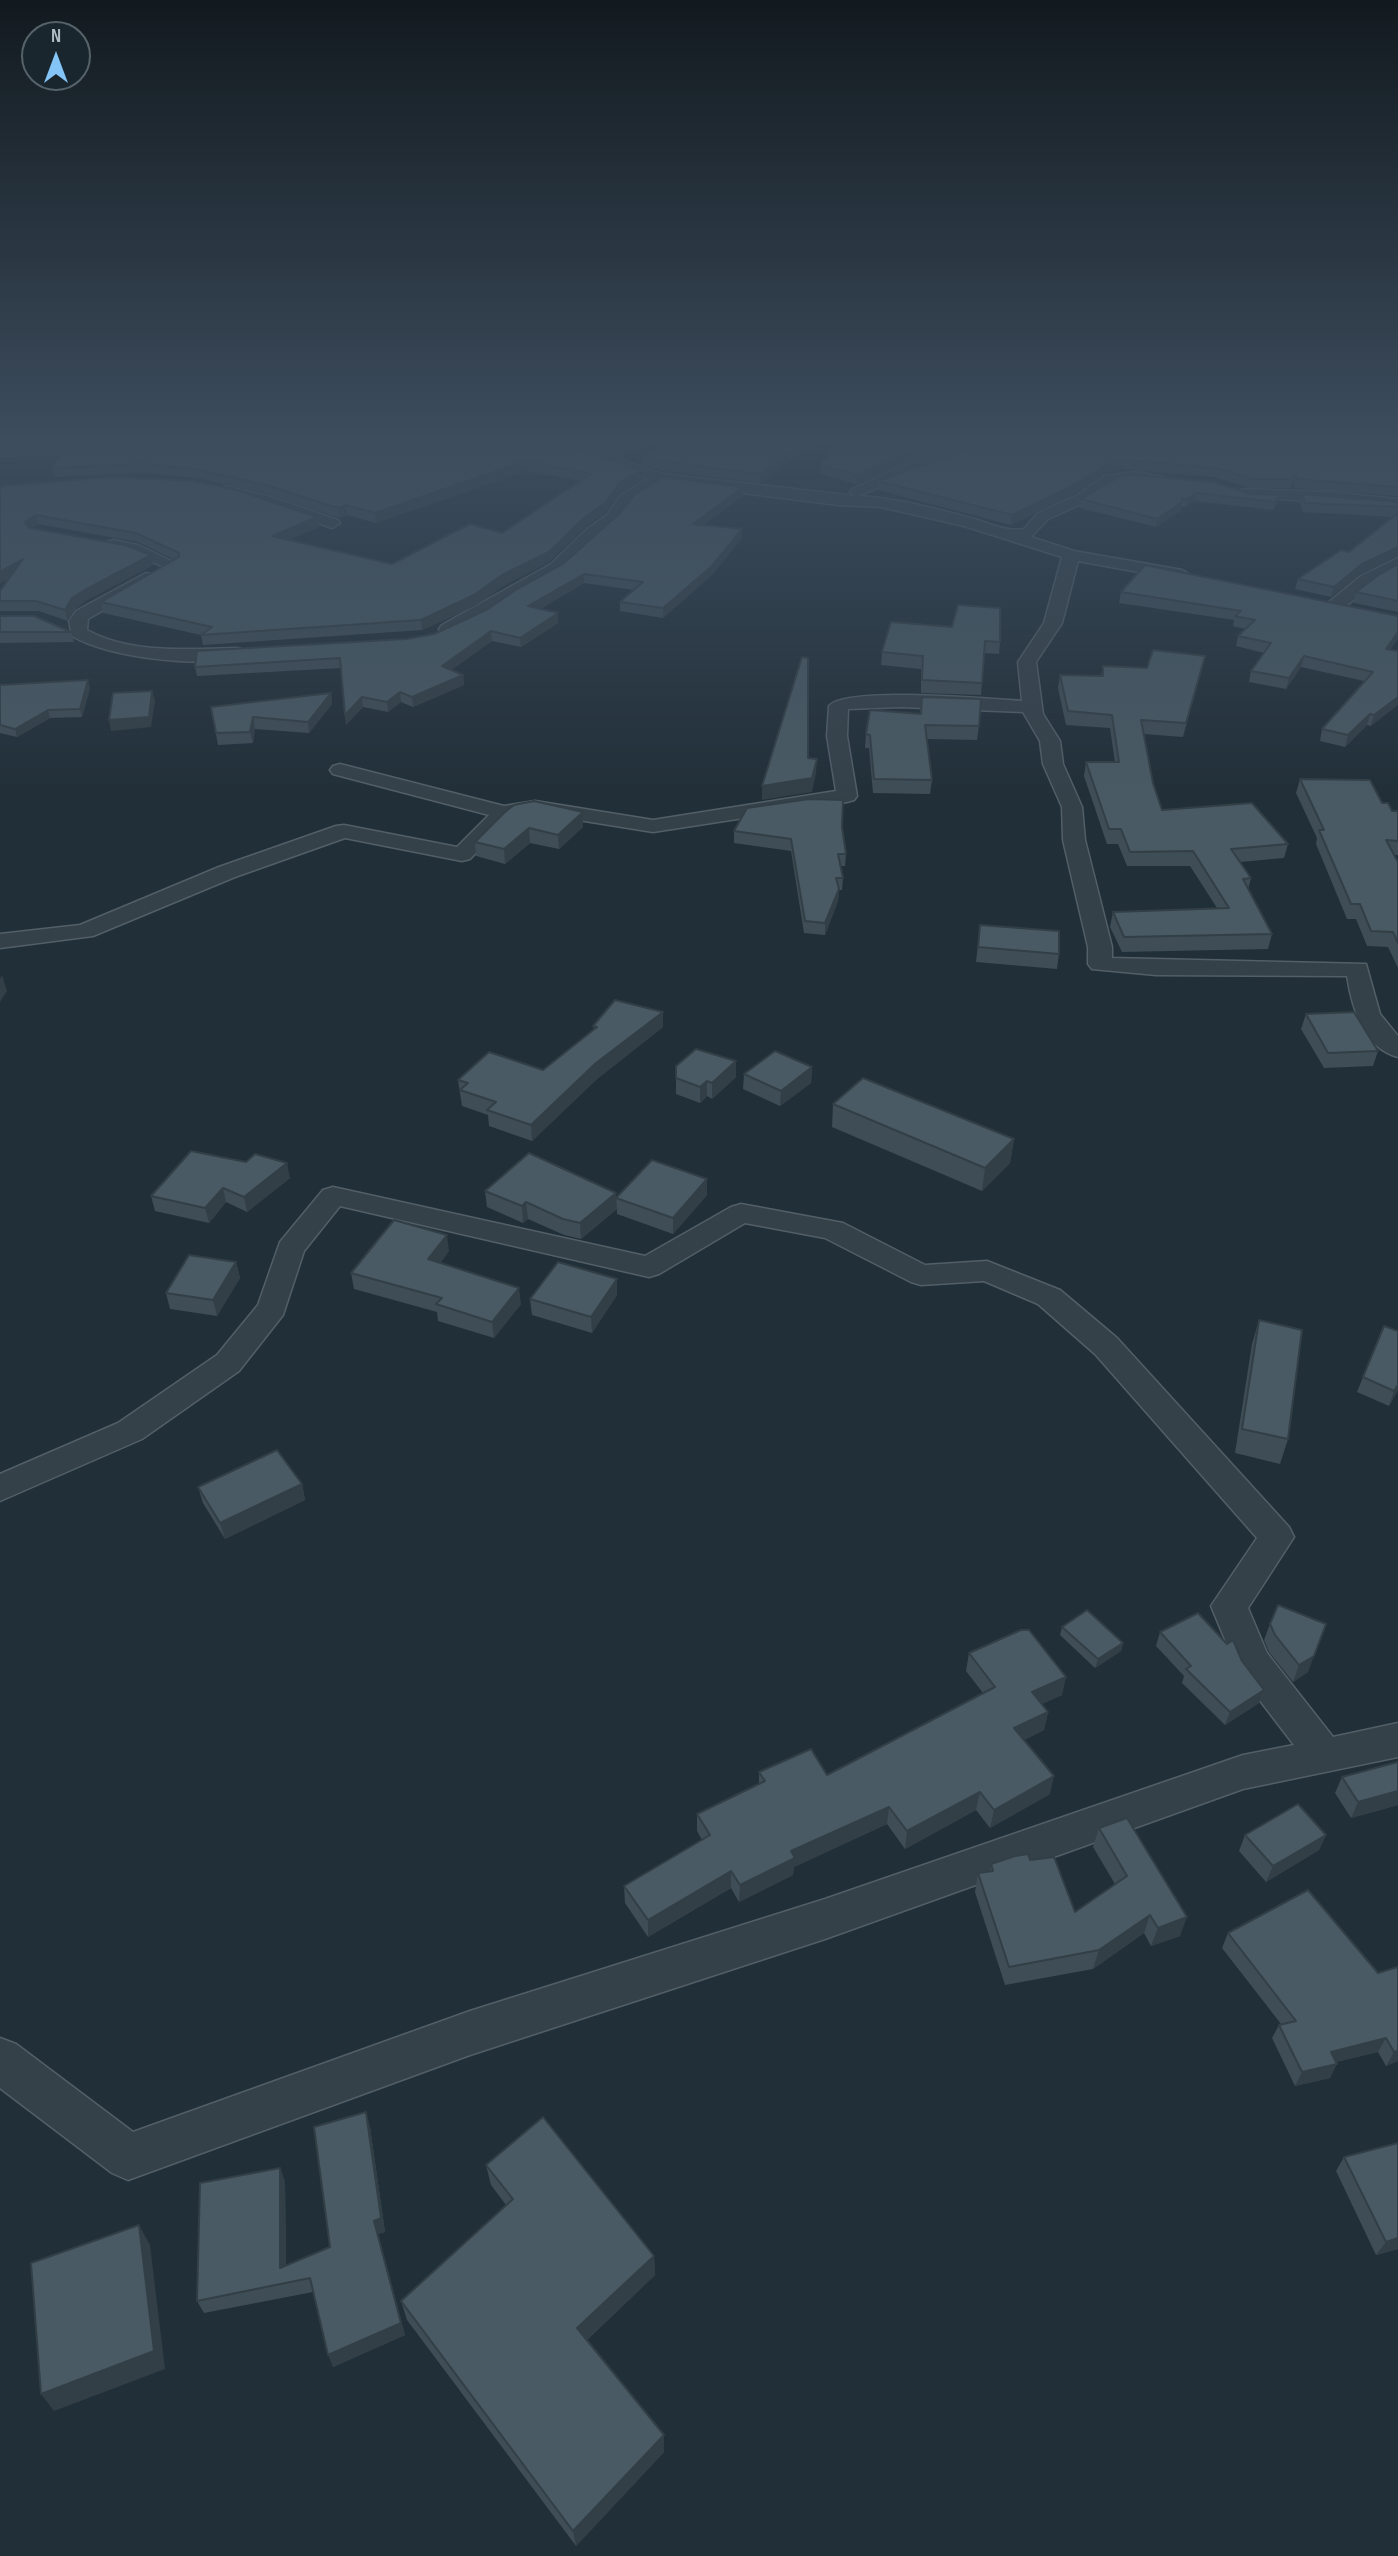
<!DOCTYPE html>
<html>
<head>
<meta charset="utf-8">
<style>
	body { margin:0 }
	#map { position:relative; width:1398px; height:2556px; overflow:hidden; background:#212f38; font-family:"Sofia Sans Condensed",sans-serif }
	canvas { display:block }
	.north { position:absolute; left:21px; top:21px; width:70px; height:70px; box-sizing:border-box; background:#1a262d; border:2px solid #56626a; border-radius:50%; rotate:0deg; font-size:19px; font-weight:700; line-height:28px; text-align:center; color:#afbcc5 }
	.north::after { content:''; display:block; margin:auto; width:24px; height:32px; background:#83c5f7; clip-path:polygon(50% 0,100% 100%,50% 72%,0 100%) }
</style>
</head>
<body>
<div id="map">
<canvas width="1398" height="2556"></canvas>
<div class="north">N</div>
</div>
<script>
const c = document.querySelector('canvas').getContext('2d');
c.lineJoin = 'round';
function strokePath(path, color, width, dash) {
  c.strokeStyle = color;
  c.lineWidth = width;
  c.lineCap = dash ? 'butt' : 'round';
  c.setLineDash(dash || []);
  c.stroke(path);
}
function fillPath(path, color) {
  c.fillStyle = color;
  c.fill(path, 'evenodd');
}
const minor = new Path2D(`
	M105 445 112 449 110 452 0 456V448Z
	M554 445H574L663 474 856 496 850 492 852 489C894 470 942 445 989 445L987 448 912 473 858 496C896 498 934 508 971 518 989 523 1005 532 1024 529L1038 513 1076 496 1105 476 1135 472 1164 477 1166 480 1159 484 1135 480 1114 483 1086 502 1048 519 1031 537 1074 551 1182 570 1190 575 1182 580 1078 561 1062 623 1036 662 1043 714 1060 741 1063 764 1082 807 1085 840 1112 947V958L1366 964 1380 1014 1398 1036V1057C1363 1048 1352 1007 1347 976L1156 975 1092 969 1088 964V947L1063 840 1062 807 1043 764 1040 741 1023 712 901 707 848 709 847 736 857 796 854 800 847 802 653 832 535 813 511 817 470 859 462 861 345 838 235 877 93 936 0 948V934L80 925 219 867 336 826 344 825 457 847 489 815 333 774 330 770 333 766 340 764 504 806 535 801 653 820 836 791 827 736 829 706C845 686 991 699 1022 701L1018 662 1044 623 1062 557 964 526 881 507 838 505 663 483 632 502 619 520 599 535 563 570 516 596 488 616 454 633H442L439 629 442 625 551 564 587 529 607 515 621 495 648 479 556 448Z
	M225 486 271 497 338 520 340 523 332 528 261 503 220 493 218 490Z
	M1242 489 1331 492 1398 499V509L1331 502 1237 497 1234 494Z
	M113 540 138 545 180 565 172 570 128 552 107 548 105 545 107 542Z
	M1398 558V570L1373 584 1341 610H1329L1326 606 1329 602 1361 576Z
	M146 573 152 574 154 578 152 582 88 619 87 630C130 654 188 649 236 648L242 649 245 653 242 657C199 668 110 658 72 636L69 621 76 611Z
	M333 1187 645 1256 731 1207 741 1204 843 1223 925 1265 987 1261 1060 1290 1117 1338 1289 1527 1294 1537 1248 1608 1267 1653 1333 1737 1398 1723V1757L1243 1789 825 1939 470 2055 128 2180 112 2173 0 2088V2038L16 2044 133 2132 470 2011 825 1899 1243 1755 1294 1745 1239 1673 1211 1606 1257 1538 1095 1354 1038 1304 984 1281 921 1285 911 1282 825 1238 745 1223 659 1274 649 1277 340 1206 304 1251 283 1315 239 1371 142 1439 0 1501V1474L118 1423 217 1355 258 1305 280 1242 323 1190Z`);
const wall = new Path2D(`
	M154 445H565L642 470V480L620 493 605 513 585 527 549 562 503 586 475 606 422 630 203 645 201 635 103 613 101 602 175 560 138 542 38 524 32 528 153 565 85 601 75 609 68 621 39 611H0V591L10 578 0 583V488L317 517 319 527 288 540 392 564 502 533 580 481 526 471 376 523 347 515 340 518 267 494 197 478 145 473 54 477 52 468Z
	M582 445H652L618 456Z
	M669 445H812L760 483 664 471 641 464V455Z
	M979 445H1398V496L1295 488 1293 483 1290 488H1250L1214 477 1122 469 1104 474 1075 494 1011 525 878 490V481Z
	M821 465H901L856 484 821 474Z
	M1124 474 1278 503 1273 510 1194 501 1186 507H1181L1180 511 1156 527 1080 508 1081 499Z
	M743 487V496L703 525 742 538 712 575 663 618 620 611V602L634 590 584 583 540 609 558 613V623L521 647 492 641 451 670 463 675 464 685 413 707 401 702 388 712 363 707 346 725 341 668 197 676 195 667 407 639 434 634Z
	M1302 494 1398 502V556L1360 574 1331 597 1295 589 1298 579 1349 552 1394 517 1303 512 1300 503Z
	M1398 564V612L1354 603 1356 592Z
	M1121 592 1398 616 1390 650 1398 651 1371 726 1367 725 1345 747 1320 741 1322 729 1364 681 1301 667 1286 689 1249 682 1251 671 1264 653 1236 646 1238 636 1245 629 1233 626 1234 620 1119 603Z
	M0 616 71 632 74 642 0 643Z
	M891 622 1000 642 999 654 984 653 981 695 921 693V669L881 665 882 652Z
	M1205 656 1202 669 1183 737 1144 734 1153 783 1162 810 1288 844 1284 858 1240 862 1251 878 1248 890 1272 934 1268 949 1122 952 1110 927 1113 912 1217 908 1190 866H1127L1118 844H1107L1084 776 1086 762H1115L1110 728 1066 725 1058 688 1060 675 1101 676 1103 666 1147 668Z
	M0 685 90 688 82 717 50 718 17 737 0 733Z
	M331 693 332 704 309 733 255 729 253 743 218 745 211 707Z
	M922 697 979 726 977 740 926 739 932 780 930 794 873 793 869 748H865L866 734 920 714Z
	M1300 779 1382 803 1392 811H1398V855H1394L1398 862V968L1388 947 1367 946 1356 919H1347L1316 844 1317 838 1296 793Z
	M583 812V827L559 849 530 843 505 864 476 856 475 842Z
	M842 827 846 854 845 866H841L843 878 842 890H839L838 901 825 935 804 933 791 851 734 843V831Z
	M980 925 1059 954 1057 969 976 962Z
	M1306 1014 1378 1051 1373 1066 1324 1068 1301 1029Z
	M593 1026 663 1027 597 1079 532 1141 489 1126 488 1115 462 1106 458 1080 543 1070 594 1030Z
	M736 1061V1077L712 1099 707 1096 700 1103 676 1094V1066Z
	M812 1067 811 1083 780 1106 743 1089 744 1074Z
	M833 1104 1014 1139 1010 1163 982 1191 832 1127Z
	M246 1162 290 1178 247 1212 226 1202 209 1223 155 1211 151 1196Z
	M707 1179V1195L673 1234 617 1214V1209L581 1239 564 1235 528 1219 523 1223 487 1207 485 1191 616 1193V1198Z
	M449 1251 440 1263 521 1304 494 1338 438 1321 437 1312 354 1289 351 1273Z
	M236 1262 240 1278 217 1316 170 1309 166 1293Z
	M617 1295 592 1333 532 1315 530 1299Z
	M1259 1320 1288 1439 1280 1464 1235 1453 1252 1344Z
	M1398 1331V1390L1389 1406 1357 1392 1363 1377Z
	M302 1484 305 1500 225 1539 203 1503 198 1487Z
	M1270 1624 1308 1672 1293 1682 1269 1652 1264 1640Z
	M1062 1627 1123 1643 1121 1651 1095 1668 1060 1635Z
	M1160 1632 1242 1661 1264 1690 1259 1703 1225 1725 1182 1683 1184 1676 1156 1646Z
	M969 1653 1062 1695 1042 1704 1048 1712 1044 1730 1024 1740 1050 1794 990 1828 976 1810 905 1849 887 1824 794 1867 793 1875 739 1902 731 1888 648 1937 625 1903 624 1886 702 1840 697 1831V1814L759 1784V1772L827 1775 983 1693 966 1671Z
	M1398 1762V1805L1351 1818 1335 1793 1342 1777Z
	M1099 1828 1180 1936 1151 1946 1144 1933 1093 1969 1005 1985 975 1892 978 1873 990 1871 991 1864 1030 1860 1075 1912 1115 1884 1093 1847Z
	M1245 1835H1326L1319 1850 1266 1882 1239 1851Z
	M1228 1933 1378 1973 1398 2061 1386 2066 1378 2052 1336 2062 1330 2078 1295 2086 1272 2038 1279 2025 1281 2024 1222 1948Z
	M370 2127 385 2232 378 2234 405 2335 333 2367 313 2292 204 2313 197 2301 280 2168 285 2182 286 2266 330 2247Z
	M1398 2143V2249L1376 2255 1336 2171 1344 2157Z
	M486 2165 654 2256 655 2275 587 2340 664 2452 576 2546 407 2320 401 2301 506 2205 491 2185Z`);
const shadedWall = new Path2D(`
	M625 445H652L618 456V447Z
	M800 445H812L760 483V474Z
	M934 445H961L901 465 856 484 857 475 902 455Z
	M1124 460 1122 469 1104 474 1075 494 1011 525 1012 515 1105 465Z
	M525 461 526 471 376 523 375 513Z
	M642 470V480L620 493 605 513 585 527 549 562 503 586 475 606 422 630 421 620 619 483Z
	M1295 474 1293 483 1290 488 1292 479Z
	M743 487V496L693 533V524Z
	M1196 493 1194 501 1186 507 1187 499Z
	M1280 495 1278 503 1273 510 1275 502Z
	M1182 502 1180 511 1156 527 1157 519Z
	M346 505 347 515 340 518 338 508Z
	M36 515 38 524 27 531 25 522Z
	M317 517 319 527 273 546 272 536Z
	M742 529V538L712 575 663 618V608Z
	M1398 547V556L1360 574 1331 597 1334 587 1362 564Z
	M151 555 153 565 85 601 75 609 68 621 65 610 72 598 83 591Z
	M23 559 26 569 0 583V572Z
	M584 574V583L529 616 528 606Z
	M558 613V623L521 647 520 638Z
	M491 631 492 641 443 676 442 666Z
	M1398 632V639L1383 659 1386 649Z
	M1205 656 1202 669 1183 737 1186 723Z
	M1304 656 1301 667 1286 689 1289 678Z
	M463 675 464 685 413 707 412 697Z
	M88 680 90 688 82 717 80 709Z
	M152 691 155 701 151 727 111 731 109 720Z
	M400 692 401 702 388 712 387 702Z
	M331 693 332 704 309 733 308 722Z
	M362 697 363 707 346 725 345 715Z
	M1398 697V705L1371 726 1374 715Z
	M48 710 50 718 17 737 15 729Z
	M1370 714 1367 725 1345 747 1348 735Z
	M253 717 255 729 253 743 250 732Z
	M817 759 816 773 812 792 762 800V786Z
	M583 812V827L559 849 558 835Z
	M529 828 530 843 505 864 504 849Z
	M839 889 838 901 825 935V923Z
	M2 975 7 991 0 1002V979Z
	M663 1012V1027L597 1079 532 1141 531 1125 596 1063Z
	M736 1061V1077L712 1099V1083Z
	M812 1067 811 1083 780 1106 781 1091Z
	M707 1081V1096L700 1103V1087Z
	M1014 1139 1010 1163 982 1191 985 1168Z
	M287 1163 290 1178 247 1212 244 1197Z
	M707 1179V1195L673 1234V1218Z
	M223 1188 226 1202 209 1223 205 1208Z
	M616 1193 617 1209 581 1239 580 1223Z
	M526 1202 528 1219 523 1223 522 1206Z
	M447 1235 449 1251 430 1275 428 1259Z
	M236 1262 240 1278 217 1316 213 1300Z
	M617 1279V1295L592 1333 591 1317Z
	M519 1288 521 1304 494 1338 492 1322Z
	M1398 1385V1390L1389 1406 1394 1391Z
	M302 1484 305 1500 225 1539 220 1523Z
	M1123 1643 1121 1651 1095 1668 1098 1659Z
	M1314 1656 1308 1672 1293 1682 1299 1665Z
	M1066 1677 1062 1695 1028 1710 1032 1692Z
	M1264 1690 1259 1703 1225 1725 1230 1712Z
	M1048 1712 1044 1730 1010 1746 1014 1728Z
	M1054 1776 1050 1794 990 1828 994 1810Z
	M1398 1791V1805L1351 1818 1358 1802Z
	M980 1792 976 1810 905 1849 907 1831Z
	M889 1807 887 1824 794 1867 793 1875 739 1902 740 1885 791 1851Z
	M1326 1835 1319 1850 1266 1882 1273 1866Z
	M731 1871V1888L648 1937V1920Z
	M1150 1915 1144 1933 1093 1969 1099 1950Z
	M1187 1917 1180 1936 1151 1946 1158 1928Z
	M1386 2038 1378 2052 1324 2065 1331 2052Z
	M1398 2051V2061L1386 2066 1394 2052Z
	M1337 2064 1330 2078 1295 2086 1302 2072Z
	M366 2112 370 2127 385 2232 378 2234 405 2335 333 2367 328 2355 374 2221Z
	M280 2168 285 2182 286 2281 280 2268Z
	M139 2225 150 2245 165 2369 54 2411 41 2394Z
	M1398 2238V2249L1376 2255 1386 2242Z
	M654 2256 655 2275 580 2346 577 2328Z
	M664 2435V2452L576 2546 573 2531Z`);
const building = new Path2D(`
	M154 445H565L642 470 619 483 605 503 585 517 549 552 502 575 474 595 421 620 201 635 212 627 101 602 179 557V553L136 533 36 515 25 522 29 528 125 545 151 555 83 591 72 598 65 610 36 601H0V591L23 559 0 572V488L2 486 111 477 195 481 236 490 317 517 272 536 392 564 470 524 502 533 591 474 525 461 375 513 346 505 338 508 266 485 195 469 143 464 52 468 66 448Z
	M610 445H625L618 447Z
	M669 445H800L760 474 663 462 641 455Z
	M833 445H934L902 455 857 475 821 465Z
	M979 445H1398V487L1297 479 1295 474 1292 479H1252L1216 468 1124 460 1105 465 1076 484 1012 515 878 481Z
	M1124 474 1212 482 1251 494 1280 495 1275 502 1196 493 1187 499 1182 498V502L1157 519 1081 499Z
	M663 477 743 487 693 524 742 529 712 566 663 608 620 602 643 582 584 574 528 606 558 613 520 638 491 631 442 666 463 675 412 697 400 692 387 702 362 697 345 715 340 658 195 667 197 651 407 639 434 634 488 609 517 589 564 563 620 513 634 495Z
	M1302 494 1398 502V507L1305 503Z
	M1398 513V547L1362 564 1334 587 1298 579 1341 550 1349 552Z
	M1398 564V601L1356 592 1377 576Z
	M1145 565 1398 616V632L1386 649 1398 651V697L1374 715 1370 714 1348 735 1322 729 1373 672 1304 656 1289 678 1251 671 1271 643 1238 636 1255 620 1235 616 1241 611 1121 592Z
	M958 605 1000 608V642L985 641 982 683 922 680 923 656 882 652 891 622 952 627Z
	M0 616H34L71 632H0Z
	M1153 650 1205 656 1186 723 1141 720 1153 783 1162 810 1252 803 1288 844 1231 849 1251 878 1243 879 1272 934 1124 937 1113 912 1229 908 1193 851 1130 852 1121 829H1109L1086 762H1119L1112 715 1068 711 1060 675 1103 676V666L1147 668Z
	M802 657 808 658V758L817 759 812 778 762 786Z
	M88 680 80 709 48 710 15 729 0 725V685Z
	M152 691 149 717 109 720 113 693Z
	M331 693 308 722 253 717 250 732 216 733 211 707Z
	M922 697 981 699 979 726 925 725 932 780 874 779 870 735 866 734 870 710 921 714Z
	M1300 779 1370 780 1382 803H1388L1392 811H1398V841L1386 840 1398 862V943L1393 932 1371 931 1360 904H1351L1319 830H1324Z
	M809 799 843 800 842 827 846 854H838L843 878H836L839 889 825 923 805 921 791 839 734 831 747 808Z
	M534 801 583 812 558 835 529 828 504 849 475 842 505 812 514 805Z
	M980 925 1059 931V954L978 947Z
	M615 1000 663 1012 596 1063 531 1125 487 1110 496 1102 460 1090 468 1083 458 1080 489 1052 543 1070 597 1027 593 1026Z
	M1354 1012 1378 1051 1328 1053 1306 1014Z
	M696 1049 736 1061 712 1083 707 1081 700 1087 676 1078V1066Z
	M775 1051 812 1067 781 1091 744 1074Z
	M863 1078 1014 1139 985 1168 833 1104Z
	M191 1151 246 1162 255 1154 287 1163 244 1197 223 1188 205 1208 151 1196Z
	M529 1153 616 1193 580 1223 563 1219 526 1202 522 1206 485 1191Z
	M652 1160 707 1179 673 1218 616 1198Z
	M394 1220 447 1235 428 1259 519 1288 492 1322 436 1304 442 1298 351 1273Z
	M189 1255 236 1262 213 1300 166 1293Z
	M558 1262 617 1279 591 1317 530 1299Z
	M1259 1320 1302 1330 1288 1439 1242 1429Z
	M1384 1326 1398 1331V1385L1394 1391 1363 1377Z
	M277 1450 302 1484 220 1523 198 1487Z
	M1278 1605 1326 1624 1314 1656 1299 1665 1275 1635 1270 1624Z
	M1087 1610 1123 1643 1098 1659 1062 1627Z
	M1198 1613 1227 1644 1233 1640 1242 1661 1264 1690 1230 1712 1186 1669 1191 1666 1160 1632Z
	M1021 1630H1029L1066 1677 1032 1692 1048 1712 1014 1728 1054 1776 994 1810 980 1792 907 1831 889 1807 791 1851 795 1858 740 1885 731 1871 648 1920 624 1886 710 1835 697 1814 765 1781 759 1772 811 1749 827 1775 995 1687 969 1653Z
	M1398 1762V1791L1358 1802 1342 1777Z
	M1298 1804 1326 1835 1273 1866 1245 1835Z
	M1127 1818 1187 1917 1158 1928 1150 1915 1099 1950 1009 1967 978 1873 993 1871 991 1864 1015 1856 1028 1854 1030 1860 1054 1857 1075 1912 1127 1876 1099 1828Z
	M1308 1890 1378 1973 1398 1967V2051L1394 2052 1386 2038 1331 2052 1337 2064 1302 2072 1279 2025 1296 2021 1228 1933Z
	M366 2112 381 2218 374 2221 401 2323 328 2355 310 2278 197 2301 200 2183 280 2168V2268L330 2247 314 2127Z
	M543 2117 654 2256 577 2328 664 2435 573 2531 401 2301 513 2199 486 2165Z
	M1398 2143V2238L1386 2242 1344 2157Z
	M139 2225 154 2351 41 2394 31 2263Z`);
strokePath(minor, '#525f67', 3);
fillPath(minor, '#354149');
fillPath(wall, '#3f4d56');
fillPath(shadedWall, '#333f46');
fillPath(building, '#495a64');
strokePath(building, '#333f46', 2);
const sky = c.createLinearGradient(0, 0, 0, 803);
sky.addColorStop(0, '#121a1f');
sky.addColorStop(0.55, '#3d4d5e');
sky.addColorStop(1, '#3d4d5e00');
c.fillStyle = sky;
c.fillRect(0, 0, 1398, 803);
</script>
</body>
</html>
